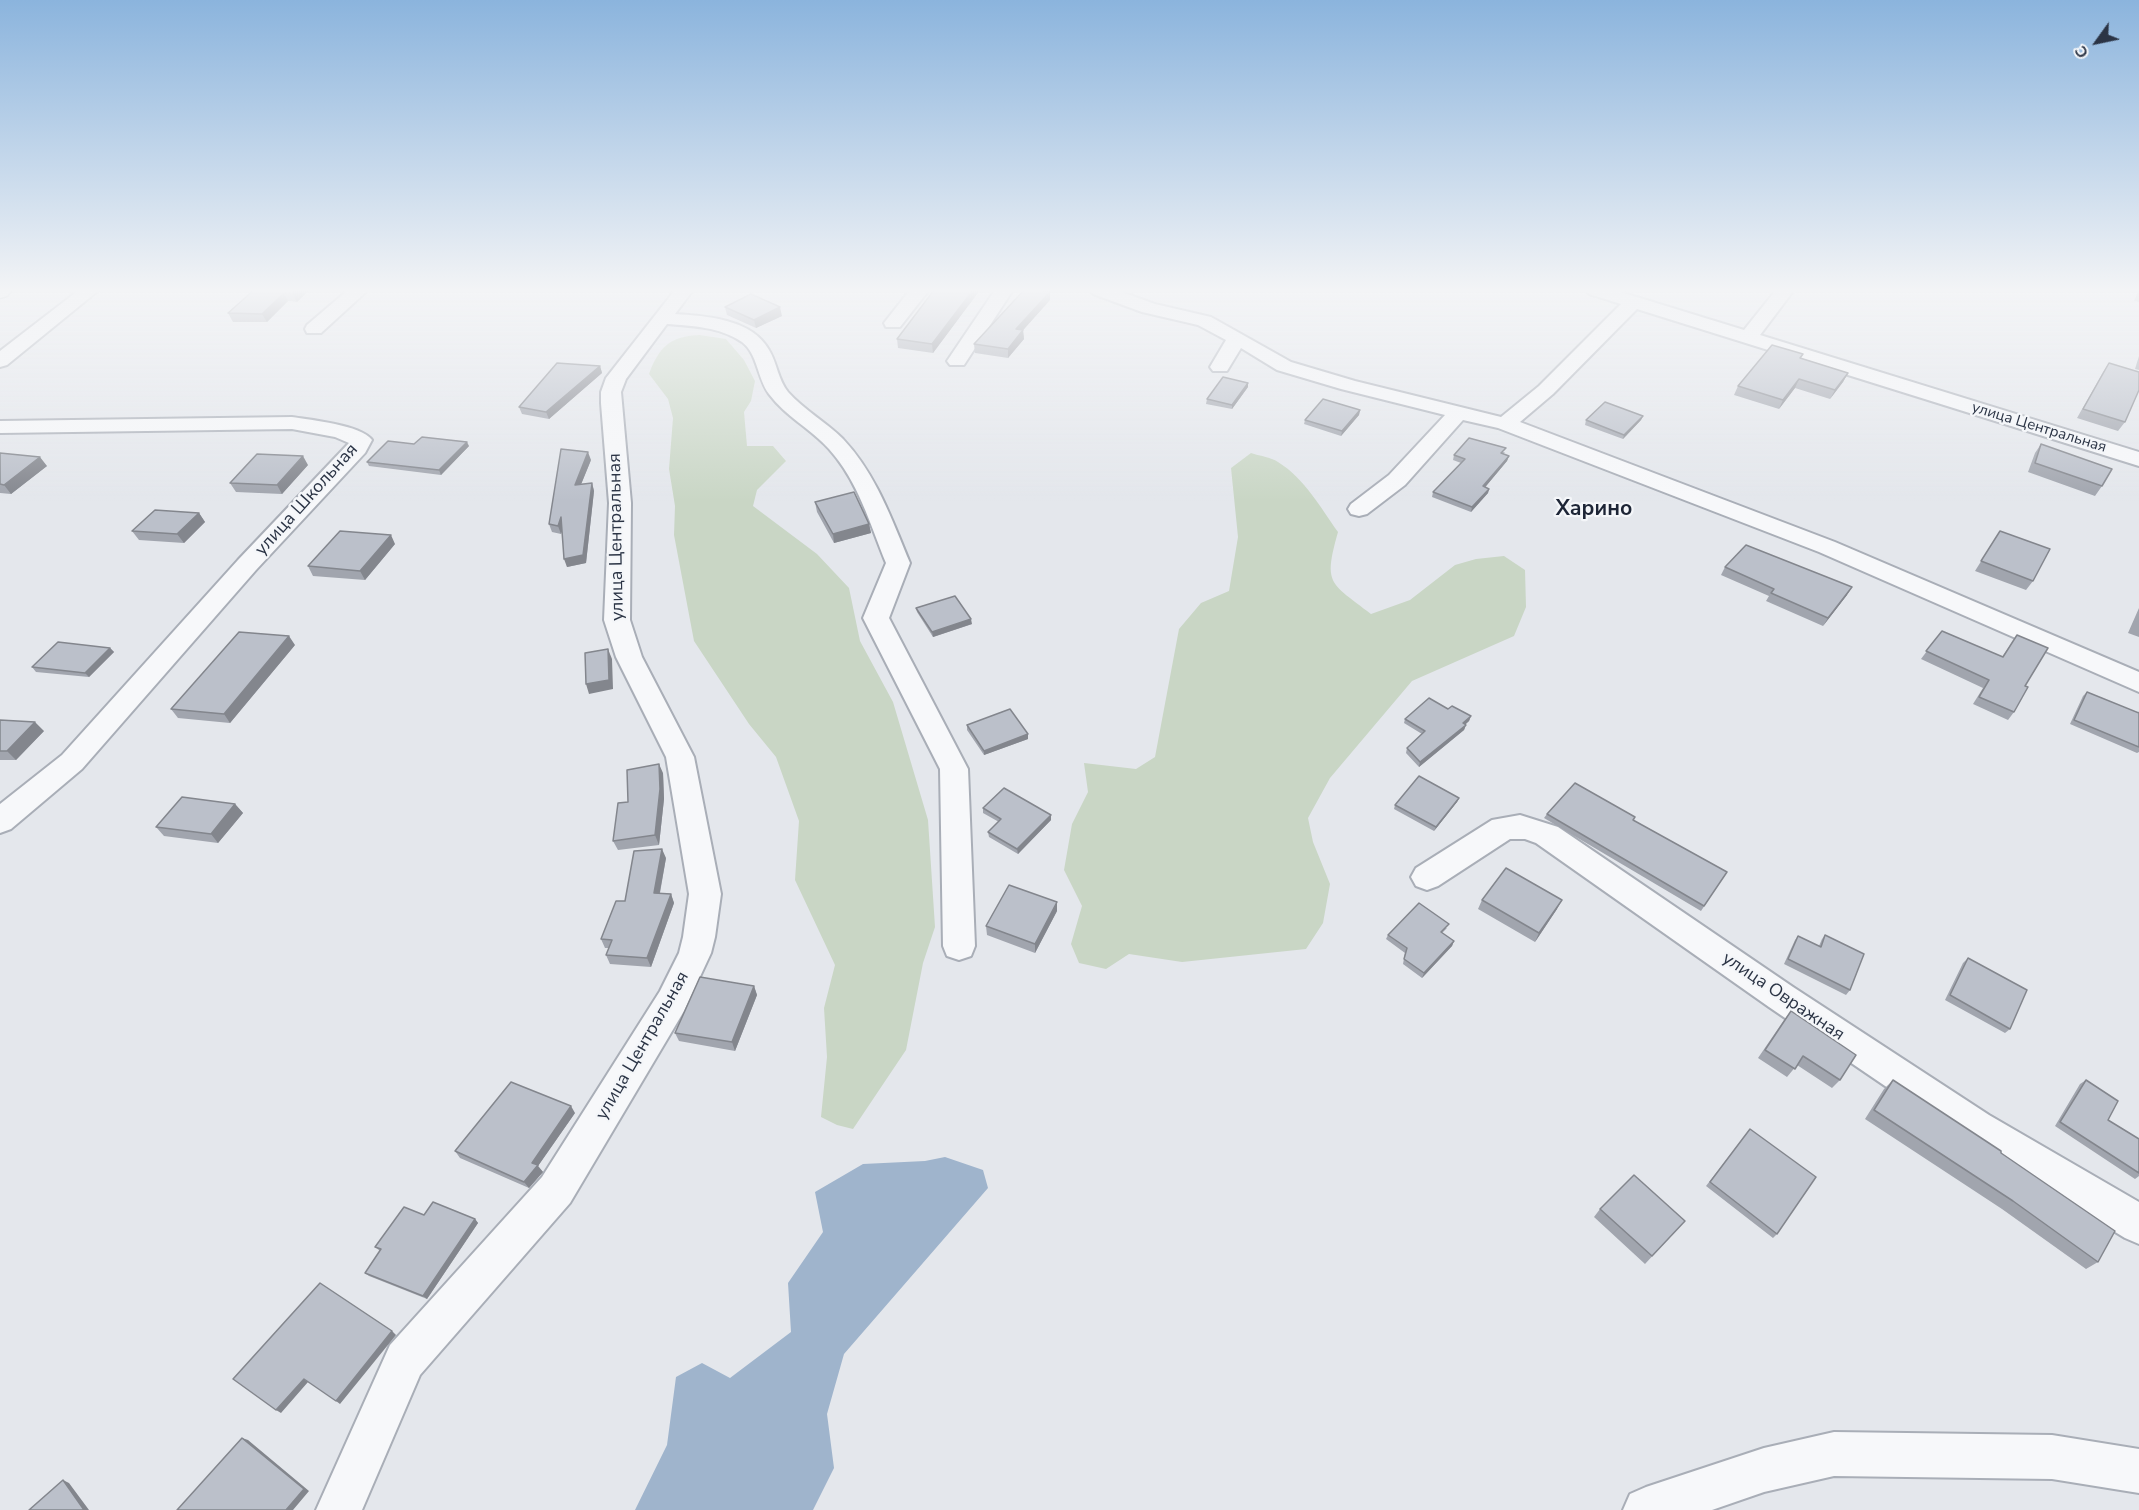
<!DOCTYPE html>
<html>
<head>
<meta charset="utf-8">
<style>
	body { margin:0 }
	#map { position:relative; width:2139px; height:1510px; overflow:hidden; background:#e4e7ec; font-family:"Nunito Sans",sans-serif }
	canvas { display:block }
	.north { position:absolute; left:2067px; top:12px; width:60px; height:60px; -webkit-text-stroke:4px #f4f6f9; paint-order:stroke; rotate:237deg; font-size:16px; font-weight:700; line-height:24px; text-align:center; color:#2b3445 }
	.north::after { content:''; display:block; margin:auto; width:21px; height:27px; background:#2b3445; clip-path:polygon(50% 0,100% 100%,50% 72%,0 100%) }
</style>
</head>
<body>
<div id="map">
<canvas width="2139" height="1510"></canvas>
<div class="north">С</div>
</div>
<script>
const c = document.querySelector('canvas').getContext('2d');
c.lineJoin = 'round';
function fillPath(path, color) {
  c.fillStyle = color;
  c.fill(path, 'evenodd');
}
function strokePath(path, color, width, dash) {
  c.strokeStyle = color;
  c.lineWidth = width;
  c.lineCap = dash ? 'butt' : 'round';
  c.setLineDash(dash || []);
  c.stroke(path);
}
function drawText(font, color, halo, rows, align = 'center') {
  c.font = font + ' "Nunito Sans",sans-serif';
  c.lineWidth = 4.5;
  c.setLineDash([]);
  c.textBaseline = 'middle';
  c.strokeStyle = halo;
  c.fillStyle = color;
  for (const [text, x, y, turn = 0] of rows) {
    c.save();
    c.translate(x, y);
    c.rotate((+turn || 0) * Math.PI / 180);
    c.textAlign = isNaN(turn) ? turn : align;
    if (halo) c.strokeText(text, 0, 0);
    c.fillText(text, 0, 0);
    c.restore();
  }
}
const green = new Path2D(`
	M700 335 726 339 744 360 755 381 751 401 744 412 747 446H773L786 461 757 490 753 506 817 554 849 588 860 641 893 702 928 820 935 927 923 963 906 1050 853 1129 837 1125 821 1117 827 1057 824 1008 835 965 795 880 799 821 776 757 749 724 694 641 674 535 675 506 669 469 673 418 668 399 649 374C659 347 670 336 700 335Z
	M1251 453C1259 456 1271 457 1278 462 1304 478 1321 508 1338 532 1323 585 1330 582 1371 614L1410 600 1455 565 1476 559 1504 556 1525 570 1526 607 1514 636 1412 681 1330 778 1308 818 1313 842 1330 884 1323 923 1306 949 1182 962 1129 954 1106 969 1079 963 1071 944 1082 906 1064 870 1072 824 1088 792 1084 763 1136 769 1155 757 1179 629 1201 603 1229 591 1238 537 1231 468Z`);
const water = new Path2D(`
	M945 1157 983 1170 988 1188 844 1354 827 1414 834 1468 813 1510H635L667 1445 676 1377 702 1363 730 1378 791 1332 788 1283 823 1232 815 1192 863 1164 925 1161Z`);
const minor = new Path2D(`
	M79 290H99L7 365 0 367V351Z
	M348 290H368L321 333H307L305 329 307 325Z
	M675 290H693L675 314C707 316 752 319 769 350 777 363 778 380 788 392 804 410 826 422 843 439 876 474 892 520 910 563L889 618 968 769 975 946 971 956 959 960 947 956 943 946 940 769 863 618 886 563C870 524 858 481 829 449 811 429 785 416 769 394 757 378 758 354 742 342 720 327 693 326 667 324L626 379 621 392 631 503 630 620 642 657 694 757 721 894 715 937 711 953 684 1011 570 1203 420 1375 362 1510H316L390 1345 542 1177 660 991 679 953 683 937 689 894 666 757 616 657 604 620 609 503 601 403V392L606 378Z
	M910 290H929L900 327H886L884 323Z
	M995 290H1013L964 365H950L947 361Z
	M1090 290H1116L1155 304 1211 317 1291 362 1355 381 1501 417 1539 386 1621 304 1589 294 1586 290H1614L1744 330 1776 290H1794L1760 335 2139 452V466L1637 309 1553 394 1520 422 1835 542 2139 672V692L1819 552 1498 428 1463 420 1405 485 1367 514 1359 516 1351 514 1348 509 1351 504 1389 475 1445 415 1341 389 1277 370 1241 348 1227 371H1213L1210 367 1226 340 1198 325 1142 312 1093 294Z
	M292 417C311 420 361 425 372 440L365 453 256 570 82 769 11 829 0 833V804L62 755 238 560 349 443 335 437 292 429 0 433V421Z
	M1520 815 1558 827 1793 987 1989 1115 2139 1202V1244L2125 1238 1963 1139 1769 1007 1536 843 1525 839H1510L1438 886 1427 890 1416 886 1411 877 1416 868 1492 820Z
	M1834 1432 2052 1435 2139 1449V1493L2052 1479 1834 1476 1764 1492 1712 1510H1623L1630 1494 1646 1487 1764 1448Z`);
const highway = new Path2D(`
	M0 290H12L7 296 0 298Z`);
const wall = new Path2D(`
	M254 290H309L297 302 288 301 267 322H233L228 313Z
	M934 290H980L933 353 898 348 897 339Z
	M2139 290V302L2134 301Z
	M1050 300 1023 330 1024 339 1008 358 975 353 974 344Z
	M725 307 782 316 756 328 727 315Z
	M1803 354 1801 358 1848 373 1843 382 1830 399 1795 388 1779 409 1734 395 1738 386Z
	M2139 356V370L2135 369Z
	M2109 363 2125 422 2118 431 2077 418 2103 372Z
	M600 366 602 373 549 419 522 414 519 407Z
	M1248 387 1232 409 1206 404 1207 399Z
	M1360 410 1359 415 1341 436 1304 424 1305 420Z
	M1643 416 1641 420 1623 439 1585 425 1586 420Z
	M414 444 469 446 441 475 369 466 367 462Z
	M2041 444 2102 486 2095 496 2028 472 2035 453Z
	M1505 452 1503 454 1509 456 1507 461 1485 487 1489 489 1488 493 1471 512 1432 497 1433 492 1461 463 1453 460 1454 455Z
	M0 453 47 466 11 494 0 493Z
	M591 460 581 484 592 483 594 491 586 563 567 567 562 531 561 534 552 532 549 524Z
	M308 465 282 494 236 492 230 483Z
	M815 502 869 524 871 533 834 543 817 512Z
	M199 513 205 522 184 543 139 540 132 531Z
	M2000 531 2033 581 2026 590 1975 571Z
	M395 544 365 580 313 576 308 566Z
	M1725 567 1847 595 1823 626 1766 601 1769 596 1721 575Z
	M916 608 972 624 933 637 917 612Z
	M2139 608V637L2128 633Z
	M1942 631 2002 657 2017 635 2025 686 2014 712 2008 720 1973 704 1983 688 1921 659Z
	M295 645 230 723 178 718 171 709Z
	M110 648 114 652 89 677 36 672 32 667Z
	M2087 692 2138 713 2139 711V752L2137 753 2070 724 2083 696Z
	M1448 709 1471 716 1469 721 1465 725H1466L1464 730 1419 767 1406 753 1407 748 1422 734 1404 723 1405 719Z
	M0 720 44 731 16 760H0Z
	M967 725 1028 739 984 755 967 730Z
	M663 773 664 799 659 845 618 850 613 841 628 802Z
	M1459 798 1457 802 1434 831 1394 809 1395 805Z
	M235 804 243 813 218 843 164 836 156 827Z
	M983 808 1051 815V820L1018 854 989 837 988 832 999 822 983 813Z
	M1547 814 1633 820 1727 872 1701 911 1544 818Z
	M666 858 660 893 671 894 674 903 651 967 610 964 606 955 609 948H605L601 939 625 901Z
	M1482 900 1557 909 1535 942 1478 909Z
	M1057 911 1035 953 987 935 986 926Z
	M1447 928 1442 933 1454 941 1452 946 1422 978 1403 964 1405 953 1386 939 1388 935Z
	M1825 935 1850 990 1846 995 1784 964 1795 940 1798 936 1819 946 1822 939Z
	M1968 958 2010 1029 2005 1033 1945 1000 1963 963Z
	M754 986 757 995 735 1051 679 1041 675 1033Z
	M1791 1011 1840 1080 1832 1088 1797 1065 1787 1077 1758 1058 1784 1020Z
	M1893 1080 2001 1153 2098 1262 2086 1269 2002 1209 1865 1119 1884 1089Z
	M2086 1080 2108 1120 2139 1139V1176L2135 1179 2055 1126 2080 1084Z
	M575 1113 538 1166 543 1172 529 1188 460 1158 455 1151Z
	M1750 1129 1777 1234 1773 1238 1706 1186Z
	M1600 1209 1685 1221 1645 1264 1594 1217Z
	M424 1215 475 1219 478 1223 427 1299 369 1276 365 1273 380 1251 375 1247Z`);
const shadedWall = new Path2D(`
	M296 290H309L297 302 292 293Z
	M973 290H980L933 353 932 344Z
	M1050 292V300L1017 337 1016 329Z
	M284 293 288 301 267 322 262 314Z
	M780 307 782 316 756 328 754 320Z
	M1023 330 1024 339 1008 358V349Z
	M600 366 602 373 549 419 546 412Z
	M1848 373 1843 382 1830 399 1835 390Z
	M1799 379 1795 388 1779 409 1783 400Z
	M1248 383V387L1232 409V405Z
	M1360 410 1359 415 1341 436 1342 431Z
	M1643 416 1641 420 1623 439 1624 435Z
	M467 442 469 446 441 475 439 470Z
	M588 452 591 460 578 492 575 485Z
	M303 456 308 465 282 494 277 485Z
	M1509 456 1507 461 1482 491 1483 486Z
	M40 457 47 466 11 494 4 485Z
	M592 483 594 491 586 563 567 567 564 559Z
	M1489 489 1488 493 1471 512 1472 507Z
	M199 513 205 522 184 543 177 534Z
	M561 517 564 525 561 534 558 526Z
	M869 524 871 533 834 543 833 534Z
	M391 535 395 544 365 580 360 571Z
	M1852 587 1847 595 1823 626 1828 618Z
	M971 619 972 624 933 637 932 632Z
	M289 636 295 645 230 723 224 714Z
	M110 648 114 652 89 677 85 673Z
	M608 649 612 659 613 689 589 694 586 684Z
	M1471 716 1469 721 1461 728 1463 723Z
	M35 722 44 731 16 760 7 751Z
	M1466 725 1464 730 1419 767 1420 762Z
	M1028 734V739L984 755V751Z
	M659 764 663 773 664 799 659 845 655 835Z
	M1459 798 1457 802 1434 831 1436 827Z
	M235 804 243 813 218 843 211 834Z
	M1051 815V820L1018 854 1017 849Z
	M662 849 666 858 658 902 654 893Z
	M671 894 674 903 651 967 647 958Z
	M1562 900 1557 909 1535 942 1539 933Z
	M1057 902V911L1035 953V944Z
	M1454 941 1452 946 1422 978 1424 973Z
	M754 986 757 995 735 1051 732 1042Z
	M571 1106 575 1113 538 1166 543 1172 529 1188 524 1182 532 1163Z
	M475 1219 478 1223 427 1299 423 1296Z
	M392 1331 396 1335 340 1404 336 1401Z
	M304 1379 308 1382 281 1413 276 1410Z
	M242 1438 248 1440 309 1491 293 1510H286Z
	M63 1480 69 1483 89 1510H84Z`);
const building = new Path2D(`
	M254 290H296L292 293H284L262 314 228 313Z
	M934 290H973L932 344 897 339Z
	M1024 290H1040L1050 292 1016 329 1023 330 1008 349 974 344Z
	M751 294 780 307 754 320 725 307Z
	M1772 345 1803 354 1800 358 1848 373 1835 390 1799 379 1783 400 1738 386Z
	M557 363 600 366 546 412 519 407Z
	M2109 363 2139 372V390L2125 422 2083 409Z
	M1223 377 1248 383 1232 405 1207 399Z
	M1323 399 1360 410 1342 431 1305 420Z
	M1605 402 1643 416 1624 435 1586 420Z
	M422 437 467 442 439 470 367 462 388 441 414 444Z
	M1469 438 1506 448 1501 453 1509 456 1483 486 1489 489 1472 507 1433 492 1465 459 1454 455Z
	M2041 444 2112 469 2102 486 2035 463Z
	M561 449 588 452 575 485 592 483 583 555 564 559 561 517 558 526 549 524Z
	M0 453 40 457 4 485 0 484Z
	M257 454 303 456 277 485 230 483Z
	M854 492 869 524 833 534 815 502Z
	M155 510 199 513 177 534 132 531Z
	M340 531 391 535 360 571 308 566Z
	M2000 531 2050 549 2033 581 1981 561Z
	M1746 545 1852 587 1828 618 1771 593 1774 589 1725 567Z
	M955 596 971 619 932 632 916 608Z
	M1942 631 2003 657 2017 635 2048 648 2025 686 2028 687 2014 712 1979 697 1989 680 1926 651Z
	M239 632 289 636 224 714 171 709Z
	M58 642 110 648 85 673 32 667Z
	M608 649 609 680 586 684 585 653Z
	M2087 692 2139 713V747L2074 720Z
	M1429 698 1448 709 1452 706 1471 716 1463 723 1466 725 1420 762 1407 748 1425 731 1405 719Z
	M1010 709 1028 734 984 751 967 725Z
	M0 720 35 722 7 751H0Z
	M659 764 660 789 655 835 613 841 618 803 628 802 627 770Z
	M1419 776 1459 798 1436 827 1395 805Z
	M1575 783 1635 817 1633 820 1727 872 1704 906 1547 814Z
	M1004 788 1051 815 1017 849 988 832 1001 819 983 808Z
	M182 797 235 804 211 834 156 827Z
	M662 849 654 893 671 894 647 958 606 955 612 940 601 939 616 901H625L634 851Z
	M1506 868 1562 900 1539 933 1482 900Z
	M1009 885 1057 902 1035 944 986 926Z
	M1419 903 1449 924 1441 932 1454 941 1424 973 1404 959 1407 948 1388 935Z
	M1825 935 1864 954 1850 990 1788 959 1798 936 1821 947Z
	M1968 958 2027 990 2010 1029 1950 995Z
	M700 977 754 986 732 1042 675 1033Z
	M1791 1011 1856 1055 1840 1080 1803 1056 1795 1069 1765 1050Z
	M1893 1080 2001 1151V1153L2115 1231 2098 1262 2013 1201 1874 1110Z
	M2086 1080 2118 1101 2108 1120 2139 1139V1173L2060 1122Z
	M511 1082 571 1106 532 1163 538 1165 524 1182 455 1151Z
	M1750 1129 1816 1177 1777 1234 1710 1182Z
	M1634 1175 1685 1221 1652 1256 1600 1209Z
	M433 1202 475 1219 423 1296 365 1273 381 1249 375 1247 404 1207 424 1215Z
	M320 1283 392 1331 336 1401 304 1379 276 1410 233 1379Z
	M242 1438 304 1489 286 1510H177Z
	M63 1480 84 1510H29Z`);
const farStreetnames = [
	["улица Центральная",2039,428,17]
];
const streetNames = [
	["улица Школьная",307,500,-48],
	["улица Центральная",617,537,-91],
	["улица Овражная",1783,997,34],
	["улица Центральная",643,1046,-60]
];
const quarterNames = [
	["Харино",1594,510]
];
fillPath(green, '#c9d6c5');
fillPath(water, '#9fb4cc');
strokePath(minor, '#a9aeb7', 4);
strokePath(highway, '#8b94a3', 3);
fillPath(minor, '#f7f8fa');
fillPath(highway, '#fff');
fillPath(wall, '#a1a5ae');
fillPath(shadedWall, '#83868d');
fillPath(building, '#bbc0ca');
strokePath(building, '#83868d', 1.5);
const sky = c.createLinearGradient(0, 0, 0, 501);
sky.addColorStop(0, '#8bb4dd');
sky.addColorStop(0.58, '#f3f4f6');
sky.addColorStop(1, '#f3f4f600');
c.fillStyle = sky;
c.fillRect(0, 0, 2139, 501);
drawText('15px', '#2b3445', '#f4f6f9', farStreetnames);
drawText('18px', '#2b3445', '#f4f6f9', streetNames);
drawText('bold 21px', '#1d2536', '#f4f6f9', quarterNames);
</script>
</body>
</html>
